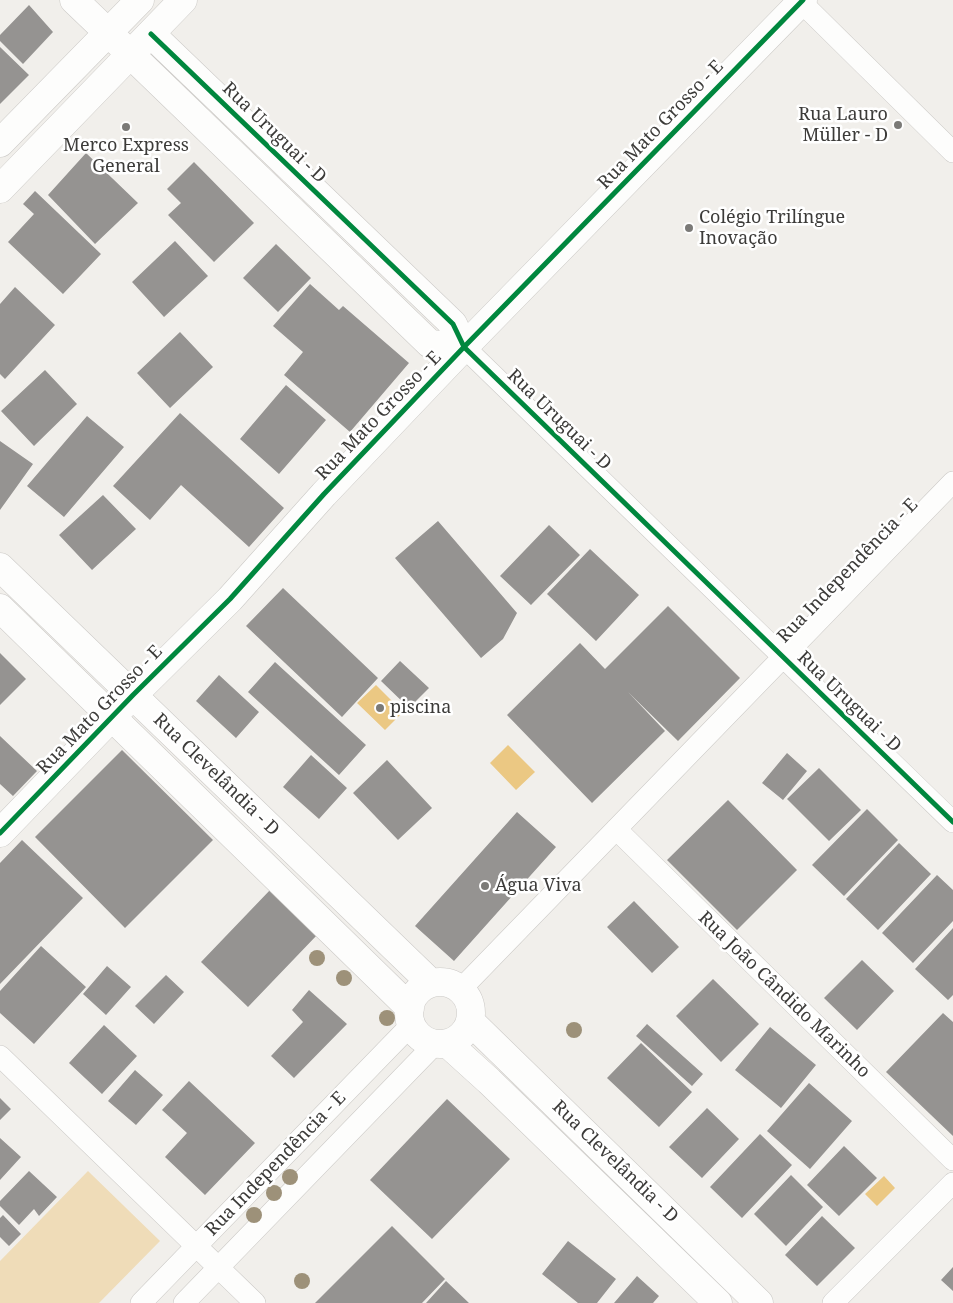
<!DOCTYPE html>
<html>
<head>
<meta charset="utf-8">
<style>
	body { margin:0 }
	canvas { display:block; background:#f1efeb }
</style>
</head>
<body>
<canvas width="953" height="1303"></canvas>
<script>
const c = document.querySelector('canvas').getContext('2d');
c.lineJoin = 'round';
function fillPath(path, color) {
  c.fillStyle = color;
  c.fill(path, 'evenodd');
}
function strokePath(path, color, width, dash) {
  c.strokeStyle = color;
  c.lineWidth = width;
  c.lineCap = dash ? 'butt' : 'round';
  c.setLineDash(dash || []);
  c.stroke(path);
}
function drawText(font, color, halo, rows, align = 'center') {
  c.font = font + ' "Noto Serif",serif';
  c.lineWidth = 5;
  c.setLineDash([]);
  c.textBaseline = 'middle';
  c.strokeStyle = halo;
  c.fillStyle = color;
  for (const [text, x, y, turn = 0] of rows) {
    c.save();
    c.translate(x, y);
    c.rotate((+turn || 0) * Math.PI / 180);
    c.textAlign = isNaN(turn) ? turn : align;
    if (halo) c.strokeText(text, 0, 0);
    c.fillText(text, 0, 0);
    c.restore();
  }
}
const green = new Path2D(`
	M88 1171 160 1241 99 1303H0V1261Z`);
const water = new Path2D(`
	M376 685 403 712 385 730 357 703Z
	M508 745 535 772 516 790 490 763Z
	M884 1176 895 1188 877 1206 865 1194Z`);
const building = new Path2D(`
	M29 5 53 32 23 64 0 41V35Z
	M0 47 29 75 0 104Z
	M86 153 138 203 95 244 48 195Z
	M194 162 254 223 214 262 168 215 181 203 167 189Z
	M35 191 101 254 63 294 8 242 34 214 23 204Z
	M175 241 208 276 164 317 132 282Z
	M276 244 311 278 278 312 243 278Z
	M310 284 339 310 343 306 409 363 350 432 284 375 303 352 273 326Z
	M15 287 55 325 5 379 0 374V304Z
	M180 332 213 367 170 408 137 373Z
	M45 370 77 404 34 446 1 411Z
	M286 385 326 420 279 474 240 439Z
	M180 413 284 508 249 547 181 485 150 520 113 486Z
	M87 416 124 447 64 517 27 486Z
	M0 441 33 464 0 510Z
	M103 495 136 529 92 570 59 535Z
	M438 521 517 613 503 639 481 658 395 558Z
	M549 525 580 555 531 605 500 576Z
	M590 549 639 595 596 641 547 594Z
	M283 588 378 678 342 717 246 626Z
	M668 606 740 678 678 741 628 692 665 731 592 803 507 715 580 643 605 669Z
	M0 653 26 679 0 705Z
	M400 661 429 688 409 708 381 681Z
	M275 662 366 745 339 775 248 692Z
	M219 675 259 712 236 738 196 701Z
	M0 736 37 771 13 796 0 784Z
	M122 750 213 840 125 928 35 837Z
	M787 753 807 771 783 800 762 783Z
	M311 755 347 788 319 819 283 787Z
	M387 760 432 808 398 840 353 793Z
	M819 768 861 810 829 841 787 799Z
	M728 800 797 870 737 930 667 860Z
	M867 809 898 840 844 896 812 865Z
	M517 812 556 847 454 961 415 926Z
	M22 840 83 898 0 984V863Z
	M899 843 931 874 878 930 846 899Z
	M937 875 953 890V921L913 963 882 933Z
	M271 889 318 934 248 1007 201 962Z
	M634 901 679 947 652 973 607 927Z
	M953 928V995L948 1000 915 969Z
	M41 946 86 987 34 1044 0 1013V991Z
	M862 960 894 991 857 1030 824 998Z
	M107 966 131 987 106 1015 83 994Z
	M166 975 184 992 154 1024 135 1006Z
	M713 979 759 1024 721 1062 676 1016Z
	M309 990 347 1024 294 1078 271 1056 303 1022 292 1010Z
	M943 1013 953 1022V1136L886 1072Z
	M647 1024 703 1074 692 1086 636 1036Z
	M104 1025 137 1056 102 1094 69 1063Z
	M770 1027 816 1065 781 1108 735 1070Z
	M641 1043 692 1092 659 1127 607 1078Z
	M135 1070 163 1095 136 1125 108 1101Z
	M189 1081 255 1143 205 1195 165 1157 187 1133 162 1110Z
	M809 1083 852 1121 810 1169 767 1131Z
	M0 1098 11 1109 0 1120Z
	M447 1099 510 1159 432 1239 370 1180Z
	M707 1108 739 1139 702 1178 669 1147Z
	M760 1134 792 1165 742 1218 710 1187Z
	M0 1138 21 1157 0 1180Z
	M844 1146 877 1178 839 1216 807 1185Z
	M29 1171 57 1197 39 1216 34 1209 19 1225 0 1206V1201Z
	M791 1175 823 1207 786 1246 754 1214Z
	M3 1215 21 1234 9 1246 0 1237V1218Z
	M822 1216 855 1248 817 1286 785 1255Z
	M392 1226 445 1279 422 1303H315Z
	M568 1241 616 1279 597 1303H578L542 1274Z
	M953 1267V1291L941 1280Z
	M637 1276 659 1296 653 1303H614Z
	M446 1281 469 1303H426Z`);
const minor = new Path2D(`
	M801 2 953 152
	M464 347 953 822
	M616 829 953 1160
	M460 990 953 482
	M0 1056 255 1303
	M141 1303 412 1024
	M184 1303 436 1043
	M833 1303 953 1183`);
const tertiary = new Path2D(`
	M151 34 453 324 464 347
	M130 54 430 344 464 347
	M0 567 431 983
	M0 608 410 1008
	M0 833 133 695 230 599 324 494 464 347 803 0
	M409 1013a31 31 0 1 1 62 0a31 31 0 1 1-62 0Z
	M470 1021 759 1303
	M447 1043 489 1081 718 1303`);
const primary = new Path2D(`
	M74 0 122 46
	M0 143 140 0
	M0 189 183 0`);
const cycleway = new Path2D(`
	M151 34 453 324 464 347 953 822
	M0 833 133 695 230 599 324 494 464 347 803 0`);
const trees = [
	[317,958],
	[344,978],
	[387,1018],
	[574,1030],
	[290,1177],
	[274,1193],
	[254,1215],
	[302,1281]
];
const markers = [
	[898,125,5,"#7b7a77"],
	[126,127,5,"#7b7a77"],
	[689,228,5,"#7b7a77"],
	[380,708,5,"#7b7a77"],
	[485,886,5,"#7b7a77"]
];
const poiNames = [
	["Rua Lauro",888,115,"right"],
	["Müller - D",888,136,"right"],
	["Merco Express",126,146,"center"],
	["General",126,167,"center"],
	["Colégio Trilíngue",699,218],
	["Inovação",699,239],
	["piscina",390,708],
	["Água Viva",495,886]
];
const streetNames = [
	["Rua Mato Grosso - E",661,125,-46],
	["Rua Uruguai - D",274,133,44],
	["Rua Mato Grosso - E",379,416,-46],
	["Rua Uruguai - D",559,420,44],
	["Rua Independência - E",848,571,-46],
	["Rua Uruguai - D",849,702,44],
	["Rua Mato Grosso - E",100,710,-46],
	["Rua Clevelândia - D",216,775,44],
	["Rua João Cândido Marinho",784,995,44],
	["Rua Clevelândia - D",615,1162,44],
	["Rua Independência - E",276,1164,-46]
];
fillPath(green, '#efdcb8');
fillPath(water, '#ebc883');
fillPath(building, '#959391');
strokePath(minor, '#cccac7', 22);
strokePath(tertiary, '#cccac7', 29);
strokePath(primary, '#cccac7', 29);
strokePath(minor, '#fdfdfc', 21);
strokePath(tertiary, '#fdfdfc', 28);
strokePath(primary, '#fdfdfc', 28);
strokePath(cycleway, '#00873e', 5);
c.fillStyle = '#9d9179';
for (const [x, y] of trees) {
  c.beginPath();
  c.arc(x, y, 8, 0, 2 * Math.PI);
  c.fill();
}
for (const [x, y, r, color] of markers) {
  const dot = new Path2D();
  dot.arc(x, y, r, 0, 2 * Math.PI);
  c.fillStyle = color;
  c.fill(dot);
  strokePath(dot, '#fff', 2);
}
drawText('18px', '#3c3b39', '#fff', poiNames, 'left');
drawText('18px', '#3c3b39', '#fff', streetNames);
</script>
</body>
</html>
